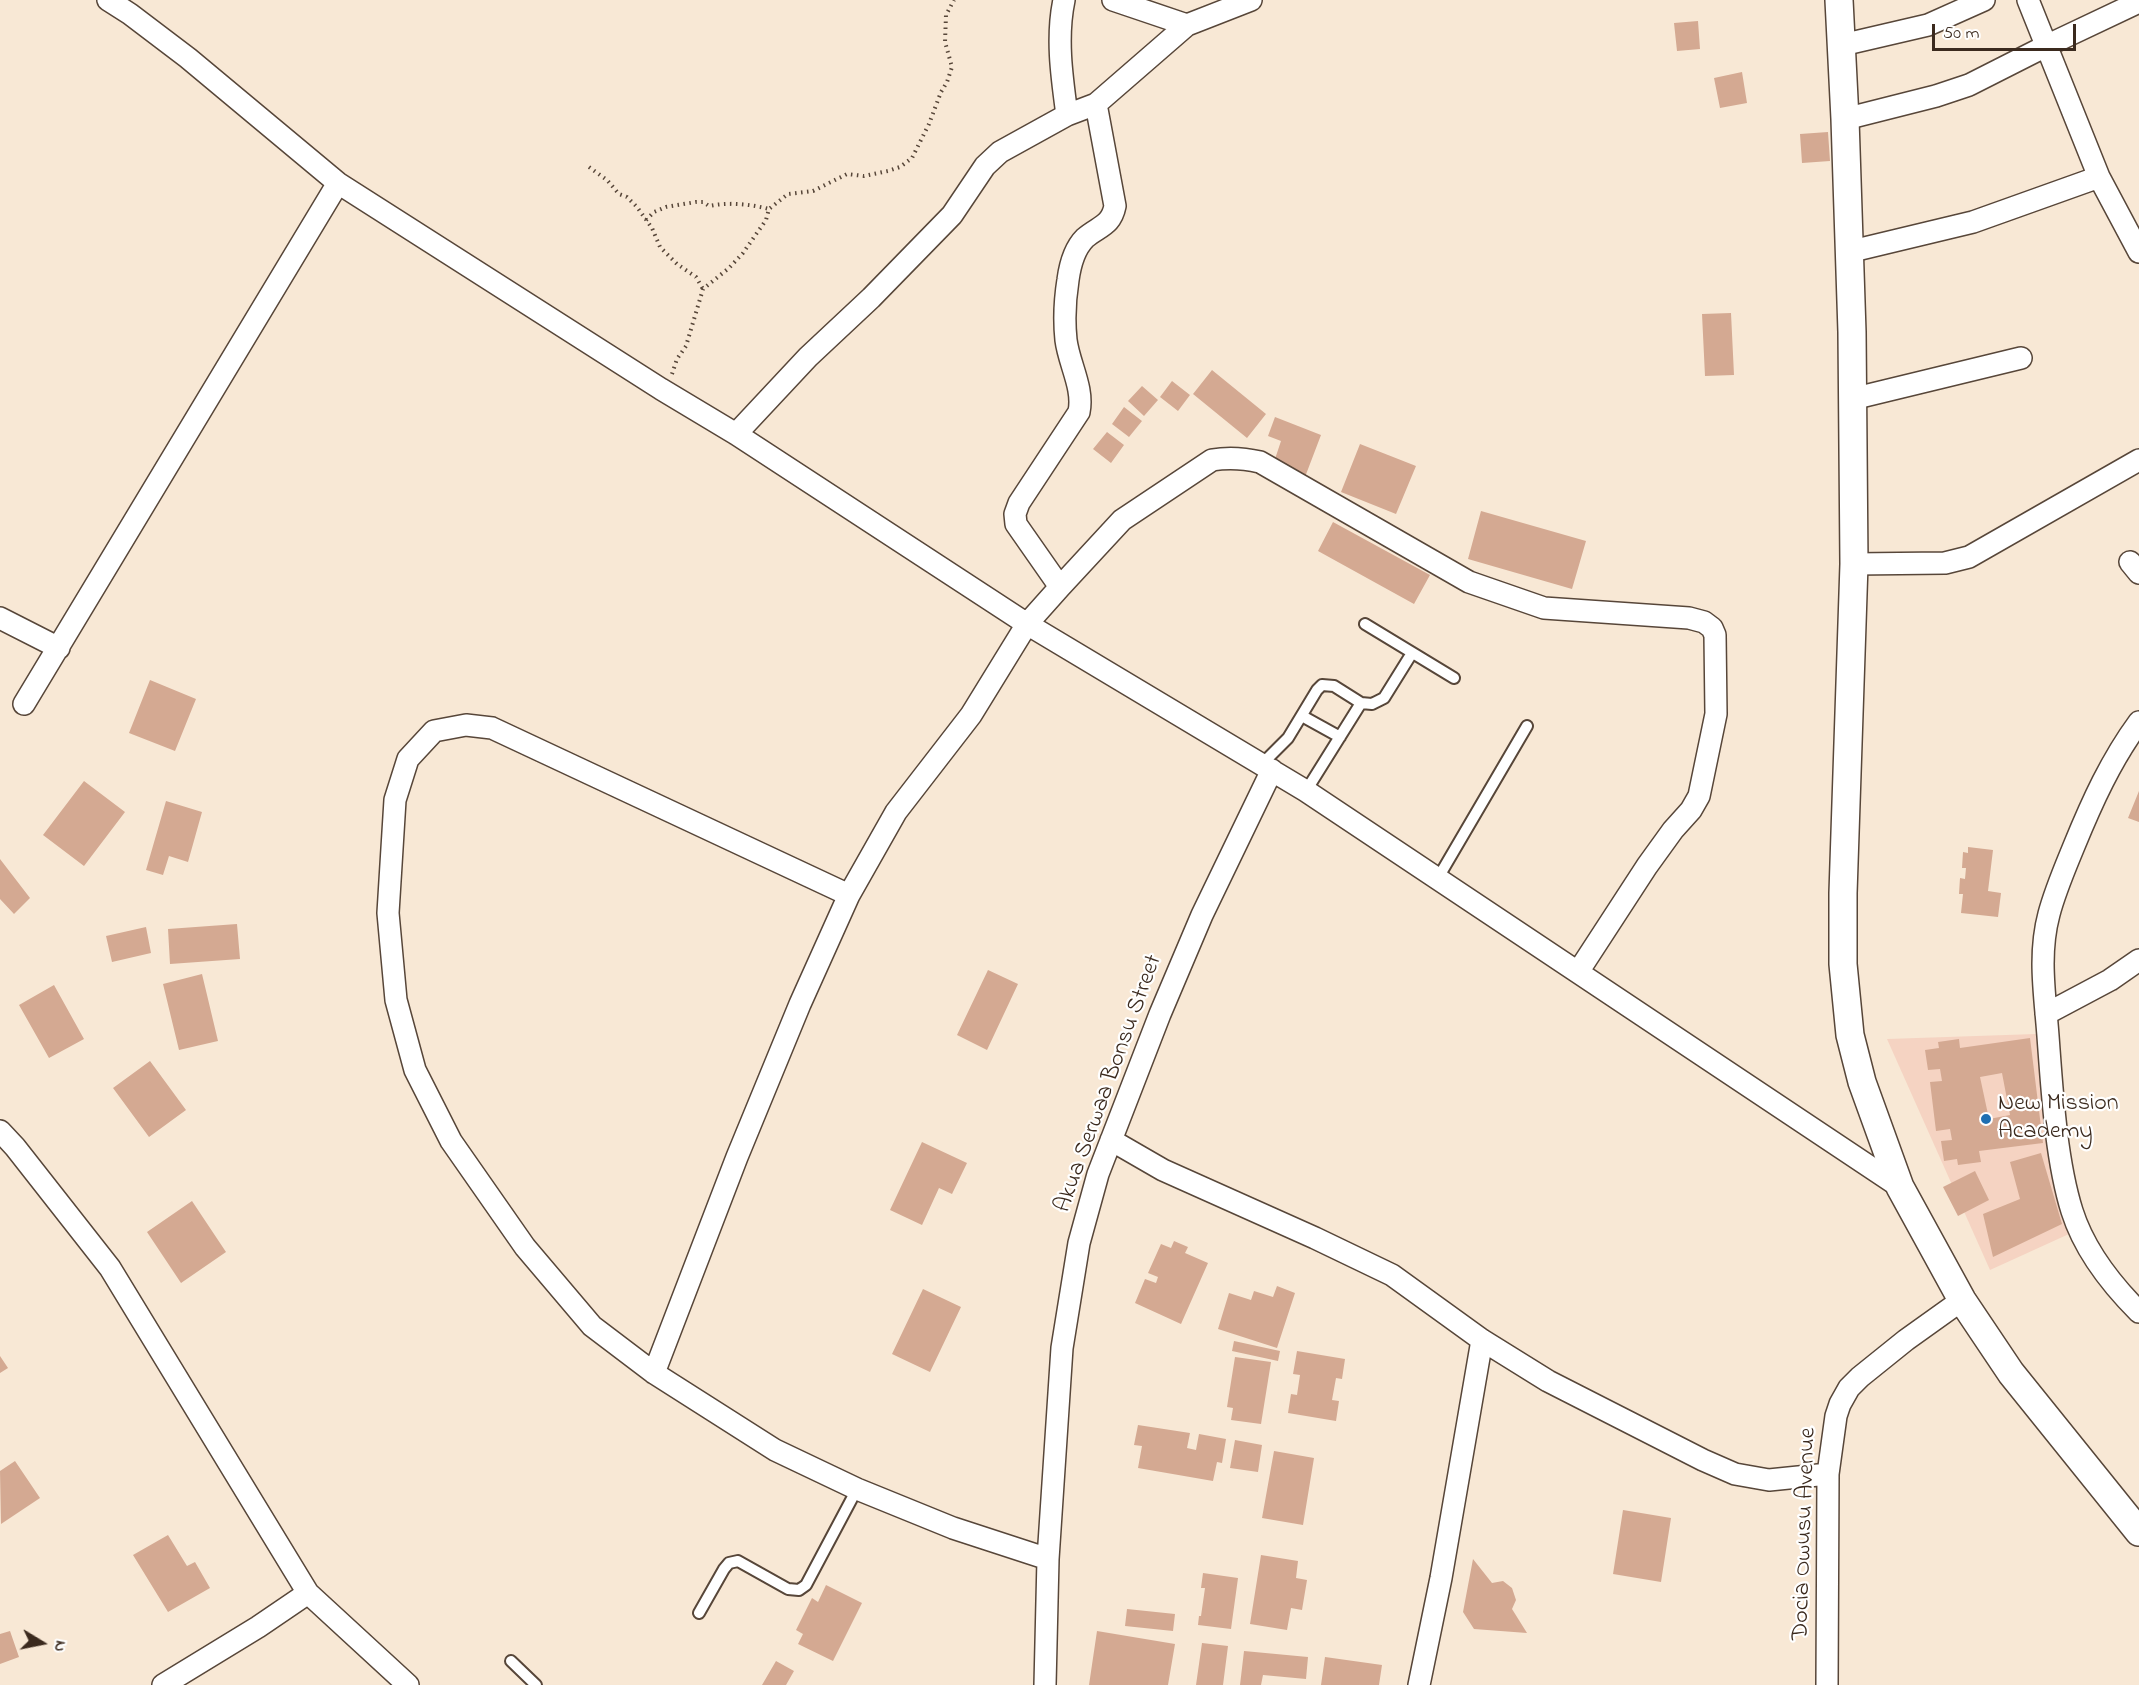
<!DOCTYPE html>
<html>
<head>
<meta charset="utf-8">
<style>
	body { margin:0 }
	#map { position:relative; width:2139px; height:1685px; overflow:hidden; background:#f8e8d5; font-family:"Indie Flower",sans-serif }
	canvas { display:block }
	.north { position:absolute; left:12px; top:1613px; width:60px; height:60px; -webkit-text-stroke:4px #fff; paint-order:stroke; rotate:100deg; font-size:16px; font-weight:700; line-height:24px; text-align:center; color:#3b2a1e }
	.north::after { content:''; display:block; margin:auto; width:21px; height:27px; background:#3b2a1e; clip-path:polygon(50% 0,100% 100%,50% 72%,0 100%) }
	.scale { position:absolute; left:1932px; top:24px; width:144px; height:27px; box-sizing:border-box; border:3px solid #3b2a1e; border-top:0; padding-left:8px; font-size:18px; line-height:21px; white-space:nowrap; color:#3b2a1e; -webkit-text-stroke:4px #fff; paint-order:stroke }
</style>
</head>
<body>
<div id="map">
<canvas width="2139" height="1685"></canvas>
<div class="north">N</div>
<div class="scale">50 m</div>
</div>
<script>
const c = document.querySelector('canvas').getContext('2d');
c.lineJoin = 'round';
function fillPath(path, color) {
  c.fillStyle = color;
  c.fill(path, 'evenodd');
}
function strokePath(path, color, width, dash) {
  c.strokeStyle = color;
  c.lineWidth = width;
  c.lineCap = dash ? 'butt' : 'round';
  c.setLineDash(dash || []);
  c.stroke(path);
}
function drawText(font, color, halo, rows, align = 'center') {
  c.font = font + ' "Indie Flower",sans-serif';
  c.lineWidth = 4.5;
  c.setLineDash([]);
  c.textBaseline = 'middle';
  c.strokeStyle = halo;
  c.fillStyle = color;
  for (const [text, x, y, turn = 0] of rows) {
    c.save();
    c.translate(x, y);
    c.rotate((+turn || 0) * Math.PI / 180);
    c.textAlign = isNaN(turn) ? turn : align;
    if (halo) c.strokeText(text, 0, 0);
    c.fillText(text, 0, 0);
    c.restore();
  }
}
const built = new Path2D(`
	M2036 1034 2069 1234 1990 1270 1887 1039Z`);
const building = new Path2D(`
	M1698 21 1700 49 1677 51 1674 23Z
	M1742 72 1747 103 1720 108 1714 78Z
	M1828 132 1830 161 1802 163 1800 134Z
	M1731 313 1734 375 1705 376 1702 314Z
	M1212 370 1266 414 1247 438 1193 394Z
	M1172 381 1190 395 1178 411 1160 397Z
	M1142 386 1158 400 1144 416 1128 401Z
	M1124 407 1142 421 1129 437 1112 424Z
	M1275 417 1321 435 1305 477 1273 465 1281 441 1268 436Z
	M1107 432 1124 445 1111 463 1093 449Z
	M1360 444 1416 466 1396 514 1341 492Z
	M1481 511 1586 541 1572 589 1468 559Z
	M1333 522 1430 575 1414 604 1318 551Z
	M150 680 196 699 175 751 129 733Z
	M84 781 125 812 84 866 43 835Z
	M2139 791V822L2128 818Z
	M166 801 202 812 188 862 169 856 163 875 146 870Z
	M1968 847 1993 850 1988 891 2001 893 1998 917 1961 913 1963 894H1959L1960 878 1965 879 1966 868H1962L1963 852 1968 853Z
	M0 859 30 898 14 914 0 899Z
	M237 924 240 959 170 964 168 929Z
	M146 927 151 953 112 962 106 936Z
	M988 970 1018 984 987 1050 957 1035Z
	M202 974 218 1041 179 1050 163 984Z
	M54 985 84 1039 49 1058 19 1005Z
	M2030 1038 2043 1143 1979 1151 1981 1162 1958 1165 1957 1159 1944 1161 1941 1141 1952 1140 1950 1129 1936 1131 1930 1082 1942 1081 1940 1069 1928 1070 1925 1050 1939 1048 1938 1042 1959 1039 1960 1048ZM2002 1073 2010 1115 1989 1119 1980 1077Z
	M150 1061 186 1110 149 1137 113 1088Z
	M922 1142 967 1163 952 1194 939 1188 922 1225 890 1210Z
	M2041 1153 2062 1224 1993 1257 1983 1214 2020 1199 2010 1162Z
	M1975 1171 1989 1200 1958 1216 1943 1187Z
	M192 1201 226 1252 181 1283 147 1232Z
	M1174 1241 1188 1247 1185 1253 1208 1263 1181 1324 1135 1303 1145 1279 1156 1283 1158 1277 1148 1273 1161 1244 1171 1248Z
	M1277 1286 1295 1293 1277 1348 1218 1329 1229 1293 1251 1300 1254 1291 1273 1297Z
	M923 1289 961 1307 930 1372 892 1354Z
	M1234 1341 1280 1351 1278 1361 1232 1351Z
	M1297 1351 1345 1359 1342 1379 1336 1378 1332 1400 1339 1401 1336 1421 1288 1413 1291 1394 1297 1395 1300 1375 1293 1374Z
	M0 1356 8 1368 0 1373Z
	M1235 1357 1271 1362 1261 1424 1231 1420 1233 1408 1227 1407Z
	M1138 1425 1190 1433 1187 1448 1196 1450 1199 1434 1226 1439 1222 1463 1217 1462 1213 1481 1138 1468 1142 1446 1134 1445Z
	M1235 1440 1262 1445 1258 1472 1230 1468Z
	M1274 1451 1314 1458 1303 1525 1262 1518Z
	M15 1461 40 1498 1 1524 0 1471Z
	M1623 1510 1671 1518 1661 1582 1613 1574Z
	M168 1535 187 1566 195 1562 210 1588 168 1612 133 1555Z
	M1261 1555 1298 1561 1296 1578 1307 1580 1302 1610 1291 1608 1287 1630 1250 1624Z
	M1473 1559 1492 1583 1503 1581 1512 1588 1516 1600 1512 1609 1527 1633 1474 1629 1463 1612Z
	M1203 1573 1238 1578 1231 1629 1198 1625 1199 1616H1201L1205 1588H1201Z
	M826 1585 862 1603 833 1661 798 1644 803 1634 796 1630 812 1598 818 1602Z
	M1127 1609 1175 1614 1173 1631 1125 1626Z
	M10 1631 19 1657 0 1664V1634Z
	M1097 1631 1175 1644 1168 1685H1089Z
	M1202 1643 1228 1646 1223 1685H1196Z
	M1244 1651 1308 1657 1306 1679 1263 1675 1261 1685H1240Z
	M1325 1657 1382 1665 1379 1685H1321Z
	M776 1661 794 1671 786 1685H762Z`);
const path = new Path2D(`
	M589 167 607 180 619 194 627 197 637 207 652 228 660 247 677 264 696 277 703 289
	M646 220 654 212 666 207 696 202H703L709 206C728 202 750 204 769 209
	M672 374 677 359 686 346 703 289 729 268 743 253 766 220 769 209 788 194 813 191 847 174 864 176 888 171 900 167 912 158 929 124 941 92 947 82 952 67 945 42 946 15 954 0`);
const service = new Path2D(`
	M1365 624 1454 678
	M1302 716 1340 737
	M1262 764 1288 738 1317 690 1322 685 1334 686 1361 703 1372 704 1384 698 1412 653
	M1306 791 1361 703
	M1438 878 1527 726
	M699 1613 724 1569 729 1563 738 1561 788 1589 799 1590 806 1585 857 1489
	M511 1661 536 1685`);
const minor = new Path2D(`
	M108 0 130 14 188 58 338 183 661 389 736 434 1027 624 1306 791 1900 1187
	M1064 0C1056 38 1062 78 1067 115
	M1113 0 1187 25
	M2028 0 2099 177 2139 252
	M1842 45 1928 25 1984 0
	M1845 119 1936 96 1969 85 2046 46 2139 2
	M1848 252 1973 222 2099 177
	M1852 399 2021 358
	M736 434 808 357 871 298 952 215 985 166 1000 152 1067 115 1096 104 1187 25 1251 0
	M2130 562 2139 573
	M1854 564 1945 563 1969 557 2139 460
	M1060 587 1016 524 1015 514 1019 503 1079 412C1084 388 1069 364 1066 340 1064 321 1065 299 1068 280 1070 265 1074 249 1085 238 1099 226 1111 226 1115 206L1096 104
	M0 618 59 648
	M24 704 338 183
	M2139 722C2111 760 2092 802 2074 846 2065 868 2055 891 2049 914 2038 955 2045 995 2048 1036 2052 1090 2056 1160 2072 1211 2084 1249 2111 1284 2139 1312
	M849 895 492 728 466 725 434 731 408 759 395 800 388 913 396 1000 415 1070 451 1141 525 1247 592 1326 654 1373 775 1450 857 1489 953 1528 1048 1559
	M2046 1014 2110 980 2139 960
	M0 1131 15 1147 110 1268 308 1593 408 1685
	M1111 1140 1163 1170 1315 1238 1392 1275 1482 1340 1548 1381 1703 1460 1735 1474 1769 1480 1828 1474
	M654 1373 737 1157 800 1004 849 895 896 812 971 715 1027 624 1060 587 1122 520 1212 460C1229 457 1243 458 1260 462L1469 582 1544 608 1689 618 1704 622 1712 628 1715 635 1716 714 1699 796 1691 810 1673 830 1647 866 1578 972
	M163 1685 258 1627 308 1593
	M1045 1685 1048 1559 1062 1348 1079 1243 1098 1174 1160 1014 1202 915 1272 770
	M1419 1685 1441 1578 1482 1340
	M1827 1685 1828 1474 1836 1416 1840 1404 1849 1388 1860 1377 1906 1340 1962 1300`);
const tertiary = new Path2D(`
	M1839 0 1845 119 1852 332 1854 564 1843 893V964L1850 1035 1862 1082 1900 1187 1962 1300 2011 1373 2139 1532`);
const markers = [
	[1986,1119,6,"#1f6fb2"]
];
const streetNames = [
	["Akua Serwaa Bonsu Street",1110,1084,-70],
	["Docia Owusu Avenue",1806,1534,-88]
];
const poiNames = [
	["New Mission",1998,1105],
	["Academy",1998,1133]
];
fillPath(built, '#f5d3c2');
fillPath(building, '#d4a992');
strokePath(service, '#574639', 14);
strokePath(minor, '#574639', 24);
strokePath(tertiary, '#574639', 30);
strokePath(path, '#574639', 4, [1.5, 4.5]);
strokePath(service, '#fff', 10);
strokePath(minor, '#fff', 21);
strokePath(tertiary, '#fff', 27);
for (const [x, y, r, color] of markers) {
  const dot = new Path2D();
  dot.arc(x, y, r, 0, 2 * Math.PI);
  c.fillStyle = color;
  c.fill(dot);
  strokePath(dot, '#fff', 2);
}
drawText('24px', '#3b2a1e', '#fff', streetNames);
drawText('24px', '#3b2a1e', '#fff', poiNames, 'left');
</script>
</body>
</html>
